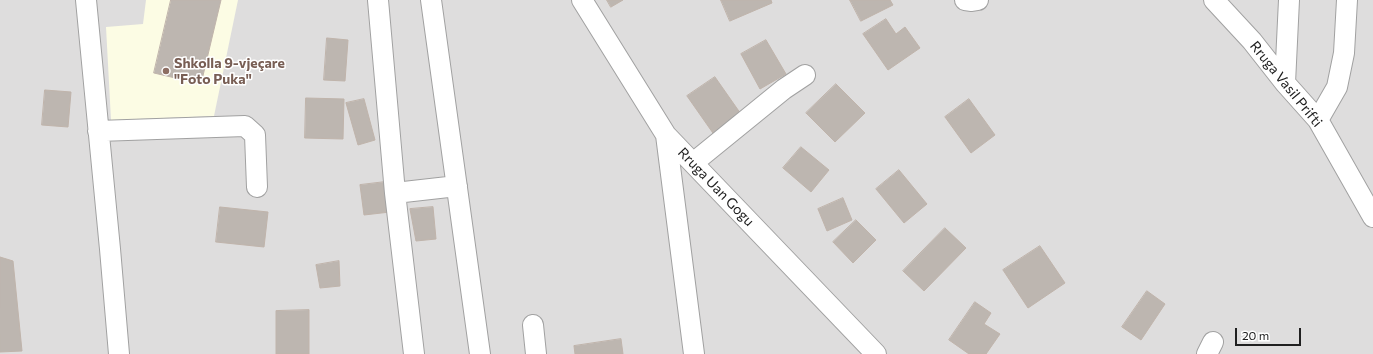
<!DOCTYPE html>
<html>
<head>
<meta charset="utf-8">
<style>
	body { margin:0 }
	#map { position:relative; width:1373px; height:354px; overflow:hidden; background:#efece7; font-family:Commissioner,sans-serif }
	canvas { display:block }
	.scale { position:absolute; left:1235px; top:328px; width:66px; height:18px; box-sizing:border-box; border:2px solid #202020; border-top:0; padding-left:5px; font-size:12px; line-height:14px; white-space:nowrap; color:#202020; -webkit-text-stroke:3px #fff; paint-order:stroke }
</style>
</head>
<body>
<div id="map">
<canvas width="1373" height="354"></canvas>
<div class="scale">20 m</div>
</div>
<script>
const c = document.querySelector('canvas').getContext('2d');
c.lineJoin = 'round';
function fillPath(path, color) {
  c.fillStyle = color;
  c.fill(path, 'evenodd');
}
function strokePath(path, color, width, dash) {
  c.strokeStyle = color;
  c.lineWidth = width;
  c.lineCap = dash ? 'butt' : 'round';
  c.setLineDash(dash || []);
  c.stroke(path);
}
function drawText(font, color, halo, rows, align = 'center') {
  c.font = font + ' Commissioner,sans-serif';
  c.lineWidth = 3;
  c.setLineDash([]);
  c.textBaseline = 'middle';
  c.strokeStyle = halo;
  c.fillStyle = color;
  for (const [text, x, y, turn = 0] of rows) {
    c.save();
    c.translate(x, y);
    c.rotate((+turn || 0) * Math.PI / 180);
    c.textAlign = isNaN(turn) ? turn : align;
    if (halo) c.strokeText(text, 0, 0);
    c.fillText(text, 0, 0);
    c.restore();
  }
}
const residential = new Path2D(`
	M0 0H1373V354H0Z`);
const education = new Path2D(`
	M146 0H238L214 116 111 120 106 27 143 24Z`);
const building = new Path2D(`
	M171 0H221L201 84 154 73Z
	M607 0H623L611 7Z
	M721 0H771L772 3 730 21Z
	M850 0H890L893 5 861 21Z
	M886 19 896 34 905 27 920 48 888 70 863 34Z
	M327 38 348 40 345 81 324 80Z
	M766 40 786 74 760 89 741 54Z
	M715 77 743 117 715 136 687 96Z
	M836 84 865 113 835 142 806 113Z
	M45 90 71 92 68 127 42 125Z
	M306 98 344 99 343 139 305 138Z
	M364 99 375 140 358 145 346 103Z
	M969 99 995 135 971 153 945 117Z
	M801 147 829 170 811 192 783 168Z
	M899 170 927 204 904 223 876 189Z
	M385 182 390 212 364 215 360 185Z
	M843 198 852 220 827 231 818 209Z
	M220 207 268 212 264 247 216 242Z
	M433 207 436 239 416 241 410 209Z
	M856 220 876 240 853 263 833 242Z
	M945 228 966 248 924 291 903 271Z
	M1040 246 1065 283 1028 308 1003 270Z
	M0 257 13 261 22 351 0 352Z
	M339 261 340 286 320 288 316 265Z
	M1147 291 1165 304 1141 340 1122 327Z
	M975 302 991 313 984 324 1000 334 986 354H969L949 340Z
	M309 310V354H276V311Z
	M621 339 623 354H575L574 346Z`);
const minor = new Path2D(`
	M86 0 110 249 119 354
	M378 0 395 193 414 354
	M431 0 480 354
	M582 0 666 135 876 354
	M965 0 972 1 978 0
	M1214 0 1252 41 1285 83 1318 120 1373 217
	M1285 83 1289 0
	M1318 120 1337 87 1344 53 1347 0
	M98 131 245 126 255 135 257 187
	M666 135 694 354
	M693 163 784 89 805 75
	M395 193 457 186
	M533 325 536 354
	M1207 354 1213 342`);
const markers = [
	[166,71,4,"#8d6e63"]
];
const educationNames = [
	["Shkolla 9-vjeçare",174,63],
	["\"Foto Puka\"",174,79]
];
const streetNames = [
	["Rruga Vasil Prifti",1286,84,51],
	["Rruga Uan Gogu",716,187,46]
];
fillPath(residential, '#dedddd');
fillPath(education, '#fcfce4');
fillPath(building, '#bdb6b0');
strokePath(building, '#c0b4ab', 1);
strokePath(minor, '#a1a1a1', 22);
strokePath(minor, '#fff', 20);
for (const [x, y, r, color] of markers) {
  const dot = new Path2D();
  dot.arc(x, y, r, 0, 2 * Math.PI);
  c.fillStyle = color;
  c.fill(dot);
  strokePath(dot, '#fff', 1.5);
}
drawText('bold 14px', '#785e54', '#fff', educationNames, 'left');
drawText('14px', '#202020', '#fff', streetNames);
</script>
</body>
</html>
